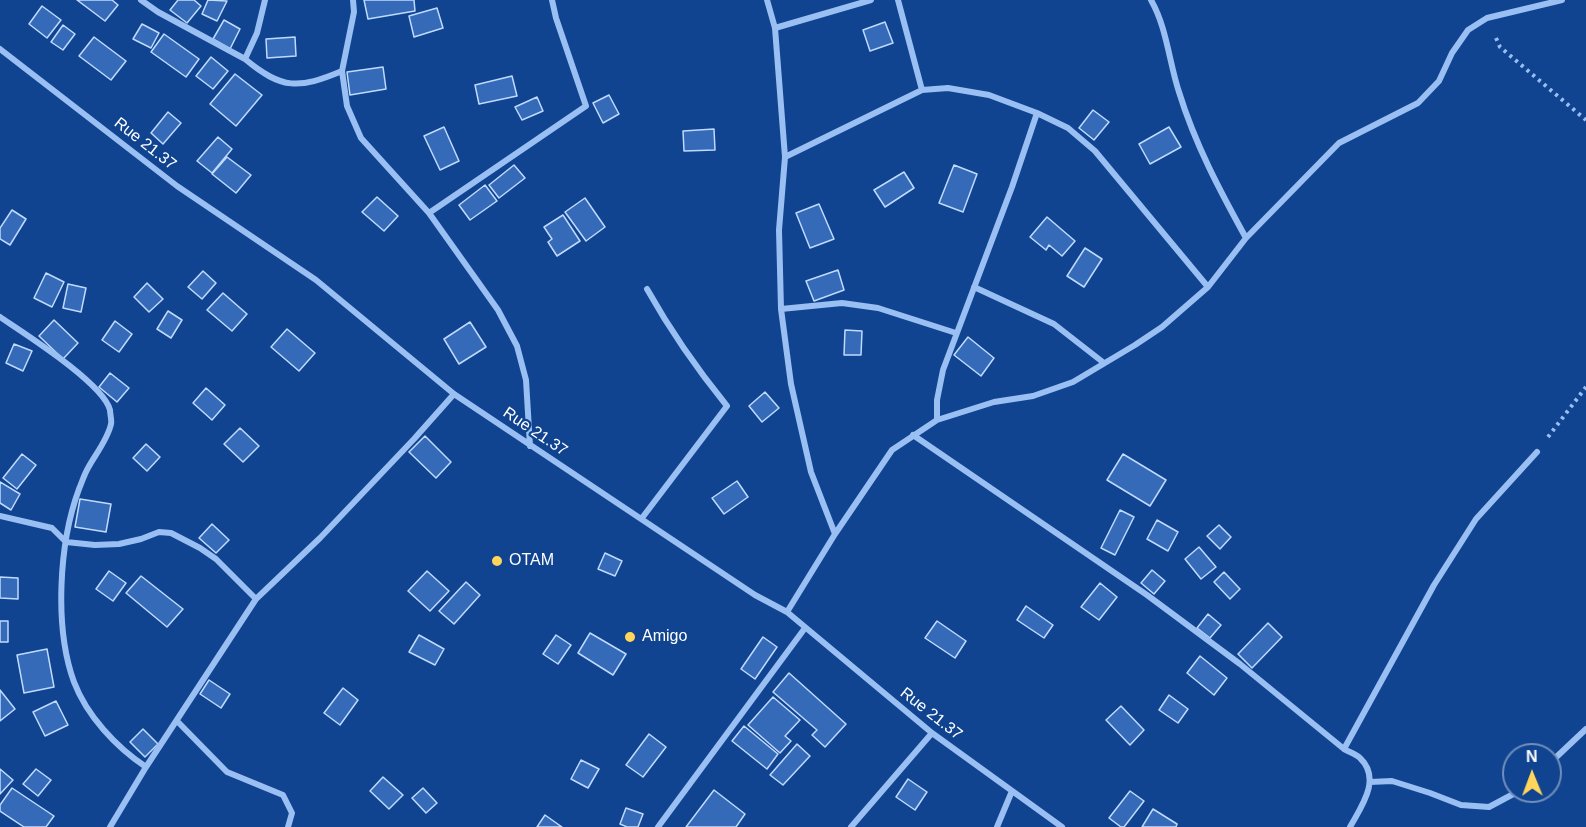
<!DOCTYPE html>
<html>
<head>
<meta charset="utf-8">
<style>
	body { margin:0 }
	#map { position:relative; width:1586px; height:827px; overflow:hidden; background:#104390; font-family:Helvetica,sans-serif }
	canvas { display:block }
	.north { position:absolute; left:1502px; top:743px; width:60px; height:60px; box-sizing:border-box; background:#104390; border:2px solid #708ebc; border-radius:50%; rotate:359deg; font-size:16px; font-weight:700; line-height:24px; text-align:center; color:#fff }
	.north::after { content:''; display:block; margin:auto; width:21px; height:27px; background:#ffd55b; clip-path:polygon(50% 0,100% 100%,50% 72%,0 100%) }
</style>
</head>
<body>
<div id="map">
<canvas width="1586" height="827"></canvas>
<div class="north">N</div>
</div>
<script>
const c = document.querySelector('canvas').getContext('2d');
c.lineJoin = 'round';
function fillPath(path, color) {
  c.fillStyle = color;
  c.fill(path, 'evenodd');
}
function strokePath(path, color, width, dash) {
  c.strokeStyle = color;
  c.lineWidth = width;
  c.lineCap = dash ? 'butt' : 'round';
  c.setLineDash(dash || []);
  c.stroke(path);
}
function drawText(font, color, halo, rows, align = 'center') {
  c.font = font + ' Helvetica,sans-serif';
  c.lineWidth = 4.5;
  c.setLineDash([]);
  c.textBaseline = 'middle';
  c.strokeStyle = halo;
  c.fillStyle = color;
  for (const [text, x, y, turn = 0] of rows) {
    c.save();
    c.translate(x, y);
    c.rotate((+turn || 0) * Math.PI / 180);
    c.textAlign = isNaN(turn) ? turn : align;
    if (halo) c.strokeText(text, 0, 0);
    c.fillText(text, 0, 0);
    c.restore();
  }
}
const building = new Path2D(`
	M77 0H112L118 5 105 21Z
	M178 0H194L201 6 187 23 170 10Z
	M208 0 227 1 217 21 202 14Z
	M364 0H414L415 11 368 19Z
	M42 6 61 20 47 38 29 24Z
	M437 8 443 28 414 37 409 16Z
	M224 20 240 29 230 49 213 39Z
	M885 22 893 43 870 51 863 30Z
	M142 24 159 33 151 48 133 39Z
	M63 25 75 34 63 50 51 42Z
	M164 34 199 59 186 77 151 52Z
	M94 37 126 61 111 80 79 56Z
	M295 37 296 56 267 58 266 39Z
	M211 57 228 71 213 89 196 76Z
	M383 67 386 89 350 95 347 72Z
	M235 74 262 95 236 126 210 104Z
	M512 76 517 96 479 104 475 85Z
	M609 95 619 114 603 123 593 103Z
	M537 97 543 111 522 120 515 107Z
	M1093 110 1109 122 1094 140 1079 128Z
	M168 112 181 123 163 144 151 133Z
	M444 127 459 161 440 170 424 136Z
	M1169 127 1181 147 1150 164 1139 144Z
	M714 129 715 150 684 151 683 131Z
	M218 137 232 149 212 173 197 161Z
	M227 157 251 175 236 193 212 174Z
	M514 165 525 178 499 198 489 185Z
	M954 165 977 174 963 212 939 203Z
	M904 172 914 188 885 207 874 190Z
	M485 185 497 201 470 220 459 205Z
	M377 197 398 216 384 231 362 212Z
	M585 198 605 227 586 241 565 212Z
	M819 204 834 239 810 248 796 213Z
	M12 210 26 219 10 245 0 239V228Z
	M563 215 580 241 557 256 548 242 552 239 544 227Z
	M1047 217 1075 241 1062 256 1049 245 1046 250 1030 237Z
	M1085 248 1102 259 1084 287 1067 276Z
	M838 270 844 290 814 301 806 281Z
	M203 271 216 283 202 299 188 287Z
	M46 273 64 282 52 307 34 298Z
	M147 283 163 299 149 312 134 297Z
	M68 284 86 288 81 312 63 308Z
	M223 293 247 314 232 331 207 310Z
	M168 311 182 320 171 338 157 329Z
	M54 320 78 343 63 359 39 336Z
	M115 321 132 334 119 352 102 340Z
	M470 322 486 347 459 364 444 339Z
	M287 329 315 353 299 371 271 347Z
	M845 330 862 331 861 355H844Z
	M968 337 994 358 981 376 954 355Z
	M14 344 32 351 23 371 6 363Z
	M110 373 129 388 117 402 99 387Z
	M206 388 225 405 212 420 193 403Z
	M765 392 779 408 762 422 749 406Z
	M240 428 259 446 243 462 224 444Z
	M425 436 451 462 436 478 409 452Z
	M146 444 160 457 147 471 133 458Z
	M22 454 36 465 17 489 3 478Z
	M1123 454 1166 480 1150 506 1107 480Z
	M737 481 748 497 724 514 712 498Z
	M0 482 20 494 11 510 0 503Z
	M80 499 111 504 106 532 75 527Z
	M1120 510 1134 517 1115 555 1101 548Z
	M1157 520 1178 532 1168 551 1147 539Z
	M212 524 229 540 216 553 199 538Z
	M1219 525 1231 537 1220 549 1207 536Z
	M1199 547 1216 567 1201 579 1185 559Z
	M605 553 622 561 615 576 598 569Z
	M1152 570 1165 581 1154 594 1141 583Z
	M109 571 126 583 113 601 96 589Z
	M427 571 449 591 430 611 408 591Z
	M1224 572 1240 589 1230 599 1214 582Z
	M141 576 183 609 167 627 126 593Z
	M0 577 18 578V599L0 598Z
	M466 582 480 595 454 624 439 611Z
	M1100 583 1117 597 1099 620 1081 607Z
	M1026 606 1053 625 1044 638 1017 620Z
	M1208 614 1221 625 1210 638 1197 628Z
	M0 621H8V642H0Z
	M937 621 966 641 955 658 925 638Z
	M1268 623 1282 637 1252 668 1238 654Z
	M590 633 626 654 613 675 578 653Z
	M419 635 444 649 435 665 409 652Z
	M556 635 571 645 558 664 543 654Z
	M763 637 777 647 755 679 741 669Z
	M47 649 54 687 24 693 17 655Z
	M1200 656 1227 678 1214 695 1187 673Z
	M789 673 846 724 825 747 812 735 817 730 773 692Z
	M209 680 230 694 221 708 200 694Z
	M343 688 358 700 340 725 324 713Z
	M0 690 15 709 0 721Z
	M1169 695 1188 709 1178 723 1159 710Z
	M773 697 800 720 785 736 791 741 780 753 748 725Z
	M56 701 68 725 45 736 33 712Z
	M1121 706 1144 730 1130 745 1106 720Z
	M744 726 778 754 767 769 732 741Z
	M143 729 158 744 145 757 130 742Z
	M649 734 666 747 643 777 626 765Z
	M797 744 810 756 783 785 770 775Z
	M581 760 599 769 588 788 571 779Z
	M0 769 13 780 0 794Z
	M36 769 51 780 38 796 23 784Z
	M383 777 403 795 389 809 370 791Z
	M908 779 927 792 915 810 896 797Z
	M12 788 54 816 46 827H24L0 811V805Z
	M423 788 437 803 426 813 412 798Z
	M714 790 745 814 736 827H686Z
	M1130 791 1144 801 1124 827H1121L1109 818Z
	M626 808 643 814 638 827H627L620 824Z
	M1153 809 1177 824 1176 827H1142Z
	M545 815 562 827H537Z`);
const path = new Path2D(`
	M1496 38 1500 47 1586 120
	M1548 437 1586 387`);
const minor = new Path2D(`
	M141 0 158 12 245 59 257 33 265 0
	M353 0 354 12 342 71 347 106 361 138 429 213 498 310 517 346 526 380 530 446
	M767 0 775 28 785 157 779 230 781 309 791 384 811 472 835 534 787 612
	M898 0 922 90
	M1151 0C1167 28 1169 62 1179 92 1195 144 1220 191 1246 238
	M775 28 871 0
	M0 49 177 186 316 280 454 394 755 595 787 612 932 733 1062 827
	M245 59C282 90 299 89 342 71
	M785 157 922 90 948 88 989 95 1037 113 1068 128 1095 151 1208 287
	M429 213 586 106 556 18 552 0
	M974 287 1054 324 1104 363
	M781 309 842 303 878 308 956 333
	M0 317C25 334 103 383 110 410 110 414 112 421 111 424 108 439 95 455 88 468 84 475 82 482 79 489 59 543 54 627 74 682 87 716 116 747 146 767
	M937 420V400L943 370 1012 187 1037 113
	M913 435 1147 595 1240 664 1344 749C1349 752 1356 754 1360 758 1382 779 1361 807 1350 827
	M0 516 52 528 66 542 95 545 119 544 141 539 159 532 171 533 200 548 216 559 256 599
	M642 518 727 406C697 369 670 330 647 289
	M835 534 892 450 937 420 994 402 1033 396 1073 382 1135 345 1162 327 1208 287 1246 238 1339 143 1418 103 1439 81 1452 53 1468 30 1487 18 1562 0
	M177 721 227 772 283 795 292 813 288 827
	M1344 749 1434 585 1476 519 1537 452
	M1550 763 1586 729
	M1370 782 1392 781 1430 793 1461 805 1489 807 1519 791
	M110 827 146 767 256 599 320 538 414 439 454 394
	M658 827 805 628
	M851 827 932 733
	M997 827 1012 791`);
const markers = [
	[497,561,6,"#ffd55b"],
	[630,637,6,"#ffd55b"]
];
const streetNames = [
	["Rue 21.37",145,144,38],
	["Rue 21.37",535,432,34],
	["Rue 21.37",931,714,38]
];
const poiNames = [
	["OTAM",509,561],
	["Amigo",642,637]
];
fillPath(building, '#346ab7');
strokePath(building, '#c0dafe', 1.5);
strokePath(path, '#99bff3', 4, [3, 4.5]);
strokePath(minor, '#99bff3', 6);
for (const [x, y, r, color] of markers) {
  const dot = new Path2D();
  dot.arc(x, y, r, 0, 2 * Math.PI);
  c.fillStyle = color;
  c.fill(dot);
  strokePath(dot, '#104390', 2);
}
drawText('16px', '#fff', '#104390', streetNames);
drawText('16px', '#fff', '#104390', poiNames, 'left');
</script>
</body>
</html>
